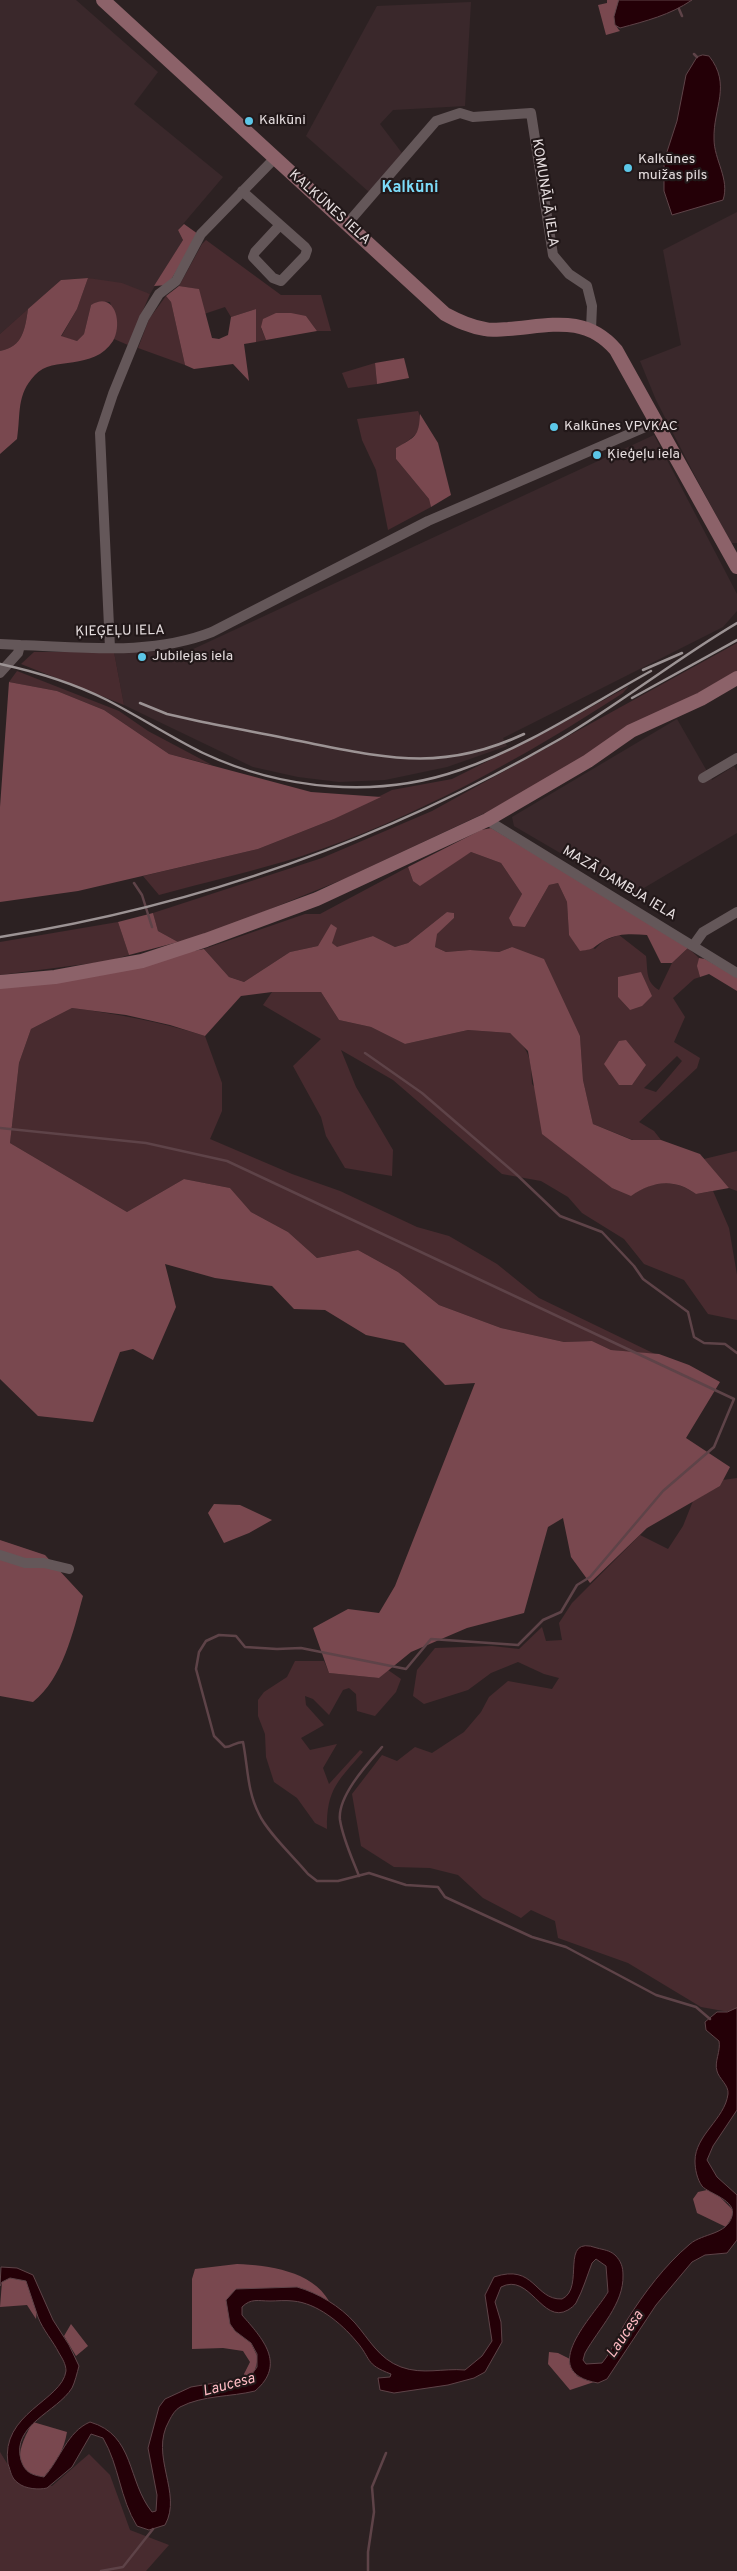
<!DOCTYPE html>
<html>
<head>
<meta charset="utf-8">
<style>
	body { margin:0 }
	canvas { display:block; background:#2c2122 }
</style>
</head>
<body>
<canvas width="737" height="2571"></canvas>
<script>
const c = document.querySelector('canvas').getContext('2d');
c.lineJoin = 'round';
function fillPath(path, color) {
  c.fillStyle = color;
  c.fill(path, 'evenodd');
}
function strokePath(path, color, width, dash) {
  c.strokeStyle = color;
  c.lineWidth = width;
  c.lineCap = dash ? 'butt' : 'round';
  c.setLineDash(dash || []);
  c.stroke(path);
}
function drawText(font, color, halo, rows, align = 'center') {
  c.font = font + ' Overpass,sans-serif';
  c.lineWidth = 4.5;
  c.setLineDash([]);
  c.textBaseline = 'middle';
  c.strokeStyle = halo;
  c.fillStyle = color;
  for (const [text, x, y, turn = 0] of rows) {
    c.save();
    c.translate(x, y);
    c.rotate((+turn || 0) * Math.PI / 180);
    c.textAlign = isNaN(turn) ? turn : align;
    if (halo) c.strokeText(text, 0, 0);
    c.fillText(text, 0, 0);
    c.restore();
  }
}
const built = new Path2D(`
	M0 0H76L158 72 134 104 223 177 178 230 183 240 150 294 88 278 61 280 0 334Z
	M471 2 465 106 393 110 380 124 402 153 369 192 306 136 377 6Z
	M737 212V543H731L694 474 656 400 640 361 681 345 663 250Z
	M654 435 737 594V611L723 627 503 738 507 746 447 767 385 780 339 782 298 777 253 767 124 705 114 652 189 651Z
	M677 719 712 780 734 766 737 771V833L632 895 514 826 512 817Z`);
const green = new Path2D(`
	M206 240 281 295H321L331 331H317L306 316 261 328 266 340 256 342V309L231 317 225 307 204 314 198 289 179 286 202 244Z
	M88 278 122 283 150 294 128 345 114 339 116 323 110 302C102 301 98 301 91 305L84 334 77 341 61 337 77 309Z
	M166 296 171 302 185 365 138 348 149 319Z
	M28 309C25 329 23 347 0 351V334Z
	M375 363 377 384 348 388 342 373Z
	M418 411C428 430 410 440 396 448V459L429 499 431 507 388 530 376 470 362 440 357 419Z
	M737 643V671L487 812 344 879 209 934 178 942 158 931 153 913 322 858 432 811Z
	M34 652H114L124 705 21 664Z
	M17 671 119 711 148 731 212 765 169 754 104 710 57 691 9 682Z
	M629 686 623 693C523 758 415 818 302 856 255 871 206 882 159 895L143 876 258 849 334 819 392 790 452 779 550 730Z
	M471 852 501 863 522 894 510 918 525 927 549 885 558 883 567 902 569 935 595 949 603 941 619 935 646 956C648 970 645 982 659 990L672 963 688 948 699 958 698 969 700 977 694 979 673 998 685 1017 674 1042 700 1058 697 1068 639 1122 654 1131 661 1140H633L593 1124 583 1080 580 1036 566 1010 512 947 499 952 470 950 446 952 435 947 436 934 454 918V913L447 912 408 943 395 947 373 936 337 948 332 943 290 952 244 982 229 977 204 949 305 914H320L408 867 413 881 446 867ZM618 977 630 1010 618 997ZM677 1056 682 1061 656 1092 644 1088Z
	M118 922 129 955 109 961 0 975V942Z
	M272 992H321L339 1020 371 1027 405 1044 468 1030 510 1033C530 1050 531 1058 532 1084L631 1195C653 1181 674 1178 696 1194L713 1191 729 1228 737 1275V1320L708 1314 684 1280 644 1264 624 1239 582 1213 568 1197 541 1181 502 1174 393 1080 341 1050 356 1087 393 1150 392 1176 345 1168 326 1136 321 1117 293 1066 321 1039 263 1005Z
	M72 1008C118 1014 161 1022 205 1036L222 1083V1111L210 1139 292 1174 340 1191 417 1227 449 1236 497 1264 539 1298 655 1354 611 1350 592 1341 564 1342 501 1328 439 1305 398 1272 358 1250 317 1258 288 1232 251 1212 230 1188 184 1179 127 1212 10 1143 19 1063 31 1029Z
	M737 1151V1191L729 1188 704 1159Z
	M737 1478V2008L729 2012 701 2007 628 1963 558 1938 555 1921 531 1910 521 1918 483 1898 458 1875 430 1868 394 1867 361 1846 352 1794 382 1755 397 1761 415 1747 432 1753 464 1732 481 1712 489 1697 508 1681 552 1689 559 1678 544 1674 518 1662 491 1673 468 1690 424 1704 413 1696 417 1670 435 1648 492 1646 519 1649 542 1627 546 1641 562 1640 559 1623 572 1603 640 1535 668 1549 683 1526 693 1501 720 1486 723 1480Z
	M295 1661H324L329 1673 379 1678 388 1670 401 1679 396 1692 375 1716 357 1711 356 1694 349 1688 343 1690 329 1715 313 1699 305 1696 306 1705 324 1725 301 1738 310 1750 337 1744 323 1768 329 1784 360 1750 363 1752C339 1780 326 1789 327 1829L315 1823 297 1798 274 1782 266 1757 265 1734 258 1716V1700L264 1692 287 1677Z
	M0 2452 8 2465 12 2477 52 2486 89 2454 110 2475 130 2530 169 2545 146 2571H0Z`);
const forest = new Path2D(`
	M607 0H619C615 12 611 21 620 31L606 35 598 5 607 3Z
	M184 224 198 234 168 285 154 286 183 240 178 230Z
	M88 278 77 309 61 336 77 341 84 334 91 305C115 290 123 324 113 341 93 372 53 355 35 375 16 395 21 413 17 439L0 454V351C23 347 25 329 28 309L61 280Z
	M179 286 199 289 212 338 219 339 228 335 231 317 256 309V342L244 344 249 381 233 364 194 369 185 365 171 302 166 296Z
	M276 313H291L306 316 317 331 266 340 261 327 263 319Z
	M404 358 409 378 377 384 375 363Z
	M420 414 438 443 451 495 431 507 429 499 396 459V448C415 437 419 437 420 414Z
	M9 682 57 691 104 710 169 754 311 792 381 797 334 819 258 849 78 891 0 902V807Z
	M491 828 690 946 672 963H661L647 935C632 934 619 933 605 940 592 947 597 949 580 951L569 935 567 902 558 883 549 885 525 927 513 926 509 918 522 894 501 863 471 852 420 886 413 881 408 867 481 830Z
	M447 912 454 913V918L437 934 435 947 446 952 470 950 499 952 512 947 544 959 580 1036 583 1080 593 1124 632 1140H661L700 1154 729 1188 696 1194C674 1178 653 1181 631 1196L612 1188 542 1134 528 1051 510 1033 468 1030 405 1044 371 1027 339 1020 321 992H272L241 996 205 1036 170 1025 126 1015 72 1008 31 1029 19 1063 10 1143 127 1212 184 1179 230 1188 251 1212 288 1232 317 1258 358 1250 398 1272 439 1305 501 1328 564 1342 592 1341 611 1350 659 1354 689 1365 720 1382 686 1438 730 1467 720 1486 647 1528 590 1583 571 1557 563 1518 548 1527 524 1613 467 1628 411 1652 379 1678 329 1673 313 1628 348 1609 379 1613 395 1586 475 1383 445 1385 404 1343 366 1335 325 1310 294 1309 272 1286 215 1278 165 1264 176 1307 153 1360 133 1349 120 1352 93 1422 38 1416 0 1379V988L204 949 229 977 244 982 290 952 318 946 331 924 337 928 332 943 337 947 373 936 395 947 408 943Z
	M153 913 158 931 178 942 129 955 118 922Z
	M699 958 705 959 737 977V991L709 974 700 977 697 966Z
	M641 972 652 996 642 1006 630 1010 618 997V977Z
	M626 1040 646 1065 632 1085H619L604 1064 619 1041Z
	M214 1504 240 1505 272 1520 249 1533 224 1543 208 1513Z
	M0 1540 45 1555 83 1596C73 1632 63 1678 33 1702L0 1696Z
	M707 2190 717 2194 732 2209V2217L726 2227 697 2213 693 2199 698 2192Z
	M237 2264C268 2265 312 2271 329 2301L297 2287 245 2289 235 2331 251 2343 258 2358 254 2374 245 2379 244 2374 250 2362 243 2351 223 2348 192 2349V2279L195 2269Z
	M10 2278 26 2281 37 2309 36 2319 27 2305 0 2307 2 2282Z
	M71 2324 88 2346 76 2356 64 2336Z
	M549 2352 558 2353 570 2359 577 2376 594 2382 570 2390 548 2364Z
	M33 2422 67 2432C64 2450 56 2463 44 2477 8 2472 20 2444 33 2422Z`);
const water = new Path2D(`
	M619 0H692C670 15 646 21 620 28L615 25 614 17Z
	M703 55 709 56C732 85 713 108 714 139 714 160 730 179 723 200L672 215 664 191V161L677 121 686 75 697 57Z
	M737 2008V2110L713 2146 707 2160 717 2177 737 2195V2240L727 2253 705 2255 692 2262 656 2305 607 2379 598 2383C535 2372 594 2316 608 2292L606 2266 596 2259 592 2263C587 2276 583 2290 576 2303 574 2306 571 2308 568 2310 542 2325 530 2272 501 2287L495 2302 501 2322 502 2342 485 2372 474 2378 448 2385 394 2393 380 2390 378 2378 390 2377 391 2374C364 2364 372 2359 356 2341 341 2323 317 2303 293 2301 285 2300 277 2301 270 2301 258 2301 251 2298 242 2307V2315C262 2338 287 2364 255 2391 231 2397 203 2395 180 2407 175 2410 172 2415 169 2421 149 2456 183 2493 165 2525L149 2530 137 2526C120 2499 119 2465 103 2438L91 2434 72 2467 47 2488C39 2490 25 2489 18 2483 11 2478 11 2472 8 2464 0 2413 62 2401 66 2371 66 2364 62 2358 59 2353 53 2341 43 2330 38 2317 34 2305 30 2293 26 2281L10 2278 2 2282 0 2286 1 2267 17 2268 33 2275 53 2320 69 2345 79 2366C77 2373 75 2382 72 2388 57 2412 11 2425 21 2460 25 2473 32 2475 44 2477 61 2458 67 2432 90 2422 135 2435 127 2481 152 2512L156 2511 157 2495 148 2448 159 2407 165 2399 191 2387 250 2377 257 2367V2354L251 2343 235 2331 230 2324 226 2300 236 2289 297 2287C318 2293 340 2306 355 2323 369 2339 379 2359 401 2367 423 2375 443 2368 465 2370L482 2356 492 2341 485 2295 494 2277C535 2263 534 2300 562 2299 586 2288 558 2234 597 2248 604 2250 609 2250 615 2255 621 2261 623 2267 623 2275 624 2304 599 2328 585 2353L583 2360 586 2364 602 2363C613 2350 618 2334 627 2320 644 2293 665 2265 690 2244 703 2233 727 2235 732 2216 737 2200 709 2194 702 2186 697 2179 695 2169 695 2161 695 2135 725 2119 728 2094 729 2085 719 2079 717 2071 714 2062 721 2051 719 2041L706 2030 705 2022 717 2012H727Z`);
const stream = new Path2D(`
	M679 9 682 16
	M694 54 697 57
	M134 883 142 895 152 927
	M365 1053 422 1093 516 1174 560 1216 602 1232 634 1266 643 1279 688 1312 694 1337 704 1343 725 1344 737 1353
	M0 1128 146 1143 227 1161 734 1399 714 1447 663 1491 590 1577 577 1585 561 1612 543 1620 518 1645 431 1639 406 1669 301 1648 277 1649 245 1647 236 1636 219 1635 206 1641 199 1652 196 1669 214 1736 225 1747C232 1747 235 1742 243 1742 248 1767 247 1791 259 1814 267 1832 295 1858 308 1874L317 1881H338L369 1873 406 1885 438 1887 445 1897 532 1937 566 1947 656 1995 696 2007 710 2019
	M359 1876C352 1858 343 1839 340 1820 337 1797 367 1764 382 1747
	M101 2571 123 2567 153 2529
	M368 2571V2552L374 2512 372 2487 386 2453`);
const street = new Path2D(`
	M242 191 305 247 307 250 305 256 281 281 273 278 253 257 255 252 280 225
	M347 224 436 121 460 113 473 117 531 113 553 255 569 274 587 286 592 306 591 329
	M0 644 20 645
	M110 648 100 433 113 394 144 318 159 294 176 281 201 234 275 158
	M0 673 18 653 20 645C84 647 151 656 212 632L428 521 657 422
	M703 778 737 758
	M487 820 737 973
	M693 946 703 932 737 912
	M0 1555 25 1563H44L69 1569`);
const secondary = new Path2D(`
	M103 0 445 314C458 321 470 327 485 329 492 331 501 329 508 329 550 326 585 314 616 350L737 567
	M0 982 55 977 142 961 206 940 317 899 487 820 588 761 631 731 701 699 737 678`);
const rail = new Path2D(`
	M0 664C37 672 73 683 107 700 140 717 170 737 203 753 282 790 377 799 460 770 527 747 589 705 651 671
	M643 670 682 653
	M632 698 737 640
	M140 703 167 714 198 721C237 729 276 736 314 744 394 760 447 770 524 734
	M0 937C201 905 384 840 560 739 621 703 676 659 737 623`);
const markers = [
	[249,121,5,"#5cc7e8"],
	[628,168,5,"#5cc7e8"],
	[554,427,5,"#5cc7e8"],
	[597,455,5,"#5cc7e8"],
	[142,657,5,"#5cc7e8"]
];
const poiNames = [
	["Kalkūni",259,121],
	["Kalkūnes",638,160],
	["muižas pils",638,176],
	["Kalkūnes VPVKAC",564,427],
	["Ķieģeļu iela",607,455],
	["Jubilejas iela",152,657]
];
const streetNames = [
	["KOMUNĀLĀ IELA",544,193,81],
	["KALKŪNES IELA",329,208,42],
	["ĶIEĢEĻU IELA",120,632,-1],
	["MAZĀ DAMBJA IELA",619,884,31]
];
const waterNames = [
	["Laucesa",626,2335,-56],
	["Laucesa",229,2386,-15]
];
const quarterNames = [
	["Kalkūni",410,189]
];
fillPath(built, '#3a282b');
fillPath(green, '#482b2f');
fillPath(forest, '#79484f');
fillPath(water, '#240007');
strokePath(water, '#5e4348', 1);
strokePath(stream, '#5e4348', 2.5);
strokePath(street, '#645759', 10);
strokePath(secondary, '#8c6269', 14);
strokePath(rail, '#9c9394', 2.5);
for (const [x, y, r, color] of markers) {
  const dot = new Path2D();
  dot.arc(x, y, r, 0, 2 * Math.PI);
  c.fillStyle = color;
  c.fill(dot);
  strokePath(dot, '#221819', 2);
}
drawText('14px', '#e6dedf', '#221819', poiNames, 'left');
drawText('14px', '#e6dedf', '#221819', streetNames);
drawText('italic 15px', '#fdbac2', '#221819', waterNames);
drawText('bold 16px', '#7cdcfa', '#221819', quarterNames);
</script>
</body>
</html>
